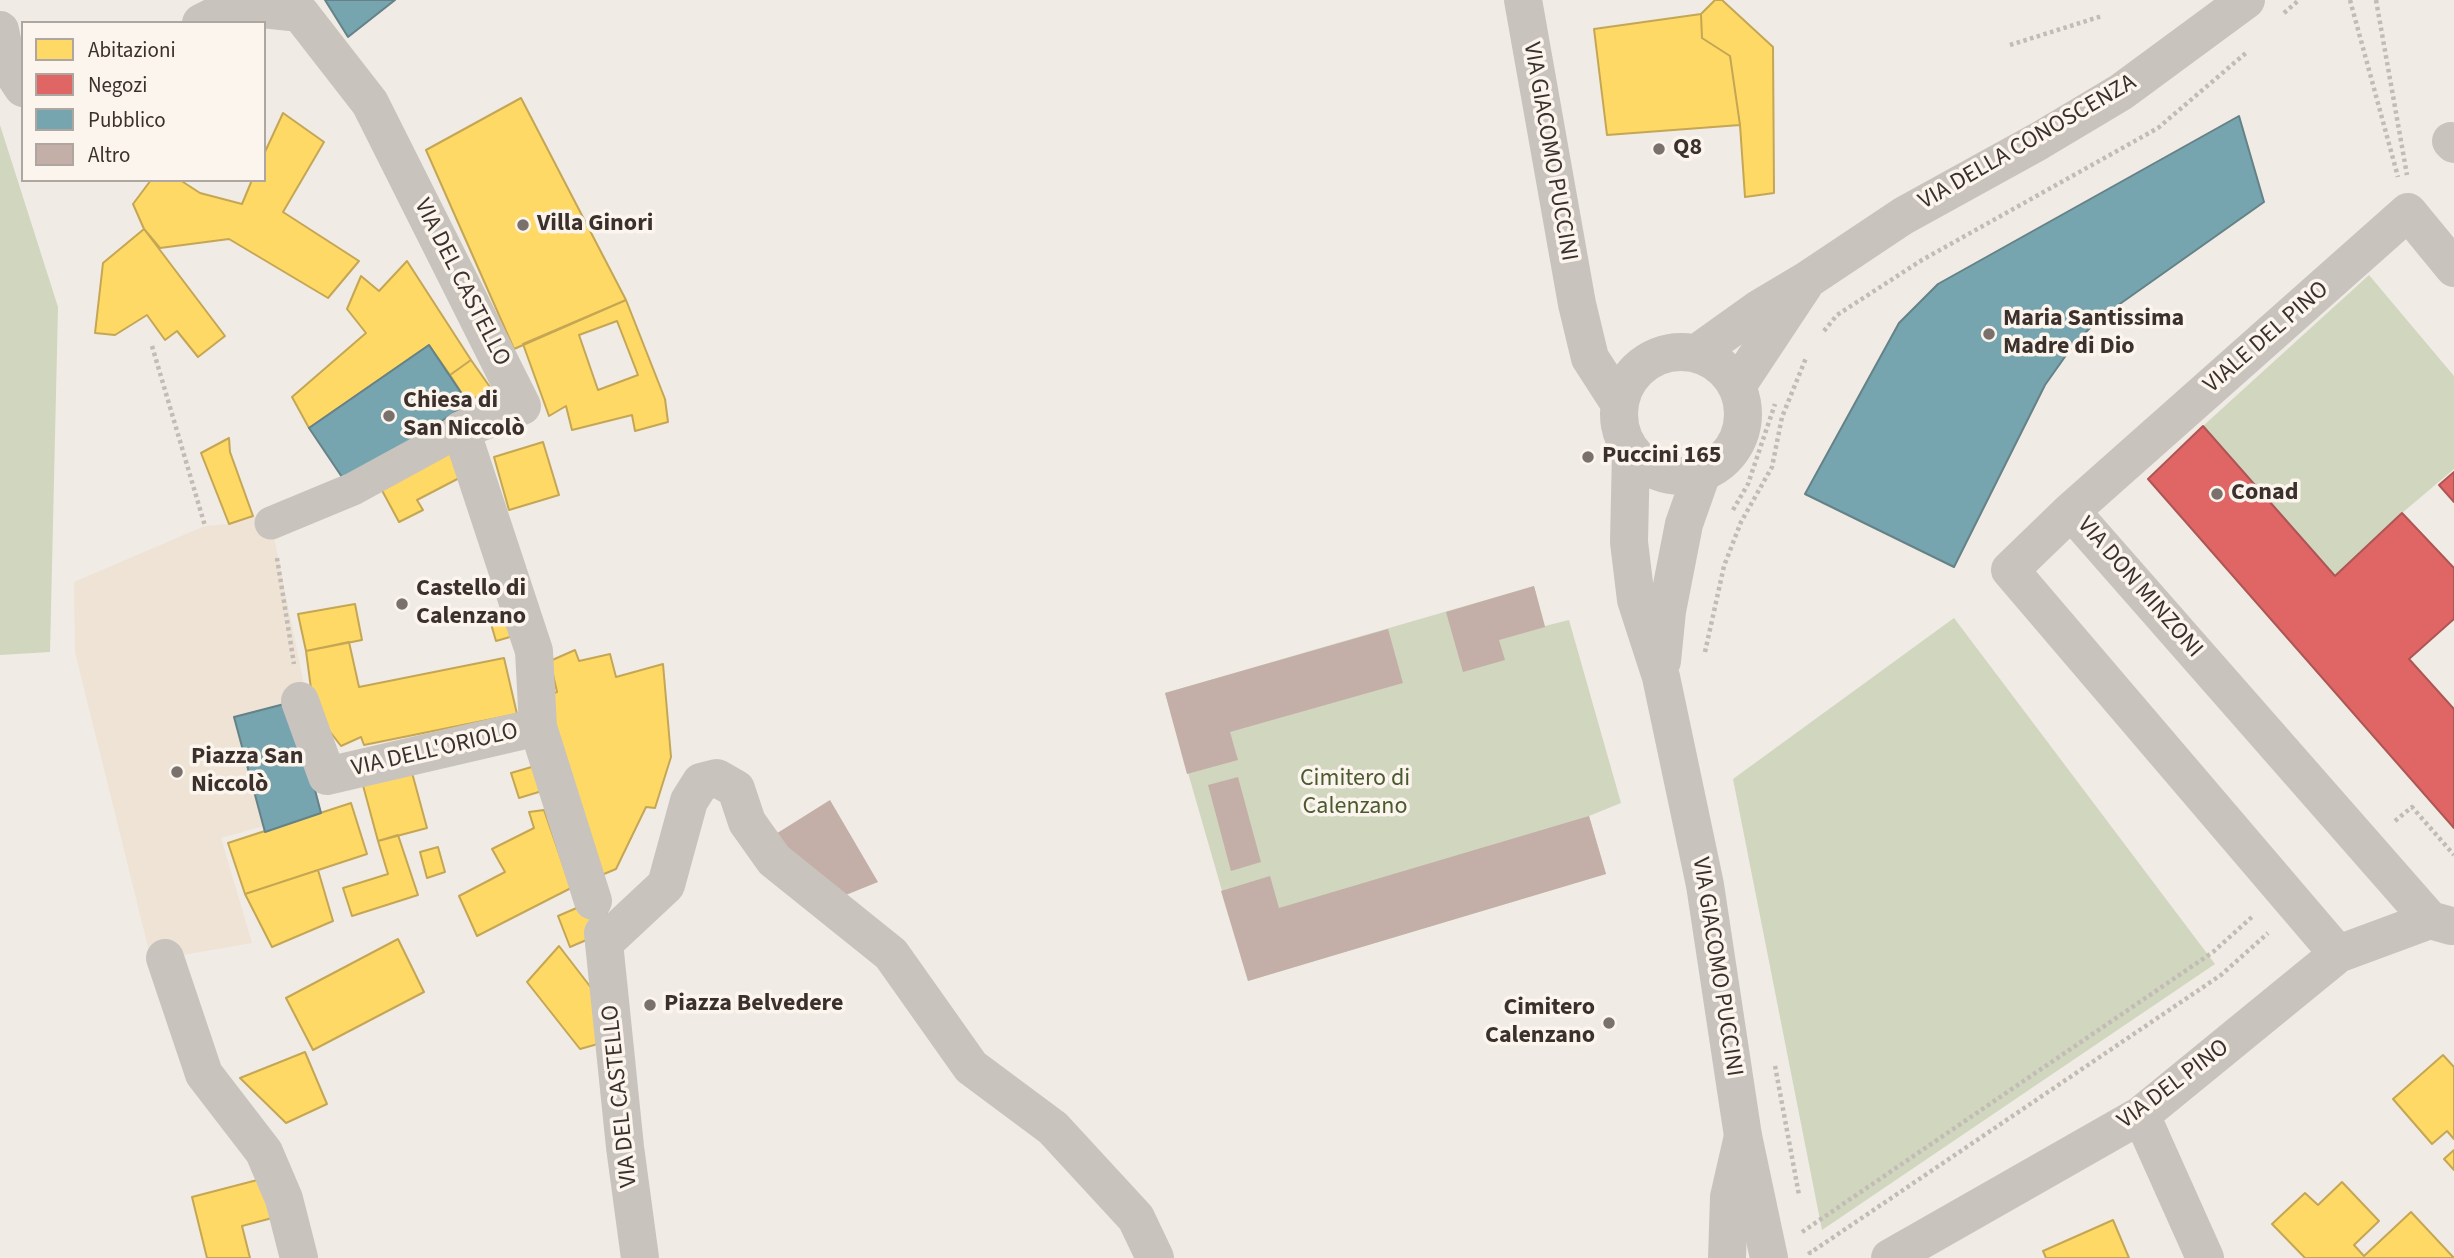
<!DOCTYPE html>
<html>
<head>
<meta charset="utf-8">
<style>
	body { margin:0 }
	#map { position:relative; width:2454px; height:1258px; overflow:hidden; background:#f0ebe5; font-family:"Source Sans 3",sans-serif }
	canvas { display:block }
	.legend { position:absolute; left:21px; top:21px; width:245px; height:161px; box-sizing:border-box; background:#fbf5ee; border:2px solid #aea6a0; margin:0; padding:9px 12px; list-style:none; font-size:21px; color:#3b302b }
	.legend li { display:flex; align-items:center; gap:14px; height:35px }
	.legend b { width:35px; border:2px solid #aea6a0 }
</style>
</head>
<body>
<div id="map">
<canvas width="2454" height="1258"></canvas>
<ul class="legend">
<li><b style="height:19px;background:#ffd966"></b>Abitazioni</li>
<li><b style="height:19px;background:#e06666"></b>Negozi</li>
<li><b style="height:19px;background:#76a5af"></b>Pubblico</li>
<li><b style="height:19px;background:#c3afa7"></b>Altro</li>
</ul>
</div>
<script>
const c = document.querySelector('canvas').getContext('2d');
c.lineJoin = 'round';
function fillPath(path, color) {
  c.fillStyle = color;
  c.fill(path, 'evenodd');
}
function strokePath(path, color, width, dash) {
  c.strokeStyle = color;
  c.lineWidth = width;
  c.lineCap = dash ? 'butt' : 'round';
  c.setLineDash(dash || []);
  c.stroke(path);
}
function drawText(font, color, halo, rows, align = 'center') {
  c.font = font + ' "Source Sans 3",sans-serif';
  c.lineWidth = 7;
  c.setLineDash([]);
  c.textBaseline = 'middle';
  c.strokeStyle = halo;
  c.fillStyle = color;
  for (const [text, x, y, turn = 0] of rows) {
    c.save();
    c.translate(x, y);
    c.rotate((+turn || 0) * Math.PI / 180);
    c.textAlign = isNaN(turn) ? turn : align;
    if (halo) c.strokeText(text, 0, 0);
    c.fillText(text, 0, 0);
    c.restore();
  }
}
const green = new Path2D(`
	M0 125 58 307 50 652 0 655Z
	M2369 275 2454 376V469L2402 513 2335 576 2203 426Z
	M1534 586 1545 626 1569 620 1621 803 1589 816 1606 874 1248 981 1165 693Z
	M1954 618 2215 964 1822 1230 1733 779Z`);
const plaza = new Path2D(`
	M253 516 271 523 307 699 264 826 221 838 252 943 165 958 152 963 75 652 74 582 205 526 229 524Z`);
const homes = new Path2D(`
	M1715 0H1722L1773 47 1774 193 1745 197 1740 125 1730 56 1702 38 1701 14Z
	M1701 14 1702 38 1730 56 1740 125 1607 135 1594 29Z
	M521 98 626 300 514 349 426 150Z
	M283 113 324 142 283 212 359 261 328 298 229 239 160 248 144 229 133 204 151 180H180L200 193 242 204 252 180H264V154Z
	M144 229 225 336 198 357 177 331 165 340 147 315 115 335 95 333 103 263Z
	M407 261 471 360 450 375 429 345 309 428 292 397 366 333 347 309 361 276 379 291Z
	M626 300 665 399 668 422 635 431 632 415 572 430 566 406 549 416 523 344ZM617 321 638 375 598 390 579 335Z
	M471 360 490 387 468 403 450 375Z
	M229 438 230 452 253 516 229 524 201 453Z
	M543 442 559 495 509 510 494 457Z
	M451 444 465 475 417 500 423 510 399 522 378 483Z
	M355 604 362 640 306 651 298 614Z
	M510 610 517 635 496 641 489 617Z
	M349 642 359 687 504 658 517 714 364 745 361 737 341 746 314 711 306 651Z
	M575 650 579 661 610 654 616 677 663 664 671 757 655 808 646 807 616 869 592 879 543 697 557 692 550 661Z
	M535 766 542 791 519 798 511 773Z
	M411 769 427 828 378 841 361 778Z
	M351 803 367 854 245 894 228 843Z
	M544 810 571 888 477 936 459 896 505 872 492 849 534 828 529 812Z
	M398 835 418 895 352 916 343 888 388 874 378 841Z
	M438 847 445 872 427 878 420 852Z
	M318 870 333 921 272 947 245 894Z
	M602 897 612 929 570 947 558 916Z
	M398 939 424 992 313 1050 286 998Z
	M559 946 599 998 605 1042 580 1049 527 982Z
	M305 1052 327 1104 286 1123 240 1078Z
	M2443 1055 2454 1067V1139L2447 1131 2432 1144 2393 1099Z
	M2454 1150V1170L2444 1159Z
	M265 1178 276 1217 242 1226 250 1258H207L192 1197Z
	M2342 1182 2379 1221 2354 1245 2364 1256 2411 1212 2454 1258H2305L2272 1224 2305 1193 2318 1205Z
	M2113 1220 2129 1258H2046L2043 1251Z`);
const shops = new Path2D(`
	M2203 426 2335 576 2402 513 2454 568V619L2409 659 2454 709V828L2148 479Z
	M2454 472V502L2439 485Z`);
const public = new Path2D(`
	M325 0H395L348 37Z
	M2239 116 2264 202 2100 318 2074 344 2045 385 1954 567 1805 494 1899 323 1938 284Z
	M429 345 468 403 348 486 309 428Z
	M292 702 321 813 265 832 234 717Z`);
const building = new Path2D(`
	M1534 586 1545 627 1499 640 1505 660 1463 672 1446 612Z
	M1388 629 1403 683 1230 732 1238 760 1187 774 1165 693Z
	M1238 777 1261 862 1231 871 1208 785Z
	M830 800 878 882 831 901 771 837Z
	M1589 816 1606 874 1248 981 1221 891 1270 876 1279 908Z`);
const path = new Path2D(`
	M2350 0 2398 177
	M2376 0 2407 175
	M2284 13 2299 0
	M2010 45 2102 16
	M1824 331 1837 315 1922 260 2158 128 2247 52
	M152 346 205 526
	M1733 510 1748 484 1775 404
	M277 558 294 664
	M1705 652 1724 566 1741 522 1772 467 1782 417 1806 358
	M2395 821 2412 807 2454 855
	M1775 1066 1799 1195
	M1802 1232 2213 952 2253 916
	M1809 1251 1810 1253 2221 975 2268 933`);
const pedestrian = new Path2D(`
	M271 523 353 489 461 430`);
const minor = new Path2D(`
	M201 23 234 6 300 13 370 103 522 406 461 430 534 651 538 727 593 901
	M0 30 7 64 23 88
	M2451 141 2454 144
	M2071 511 2408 212 2454 268
	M300 701 327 776 538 727
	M603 933 625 1147 640 1258
	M605 942 666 885 689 801 701 782 717 778 736 789 747 822 774 860 891 954 971 1067 1053 1128 1136 1218 1155 1258
	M2338 954 2010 570 2071 511 2430 920
	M165 958 204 1074 264 1152 284 1199 299 1258
	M2141 1115 2205 1258
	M1727 1258 1729 1197 1743 1136
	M1890 1258 2141 1115 2338 954 2430 920 2451 926`);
const tertiary = new Path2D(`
	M1523 0 1577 304 1590 358 1619 403
	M1619 414a62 62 0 1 1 124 0a62 62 0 1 1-124 0Z
	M1697 353 1760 308 1807 280 1903 216 2039 141 2121 92 2246 0
	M1737 386 1804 285
	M1631 452 1629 542 1636 600 1661 677 1705 885 1743 1136 1769 1258
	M1662 661 1667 611 1684 524 1702 473`);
const markers = [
	[1659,149,7,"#7a716c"],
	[523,225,7,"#7a716c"],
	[1989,334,7,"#7a716c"],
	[389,416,7,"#7a716c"],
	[1588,457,7,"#7a716c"],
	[2217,494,7,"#7a716c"],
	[402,604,7,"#7a716c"],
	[177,772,7,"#7a716c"],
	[650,1005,7,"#7a716c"],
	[1609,1023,7,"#7a716c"]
];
const streetNames = [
	["VIA DELLA CONOSCENZA",2028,143,-30],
	["VIA GIACOMO PUCCINI",1549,152,80],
	["VIA DEL CASTELLO",461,283,63],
	["VIALE DEL PINO",2267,338,-41],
	["VIA DON MINZONI",2139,588,49],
	["VIA DELL'ORIOLO",435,751,-13],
	["VIA GIACOMO PUCCINI",1716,967,81],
	["VIA DEL PINO",2174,1085,-37],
	["VIA DEL CASTELLO",621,1096,-96]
];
const poiNames = [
	["Q8",1673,149],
	["Villa Ginori",537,225],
	["Maria Santissima",2003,320],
	["Madre di Dio",2003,348],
	["Chiesa di",403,402],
	["San Niccolò",403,430],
	["Puccini 165",1602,457],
	["Conad",2231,494],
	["Castello di",416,590],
	["Calenzano",416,618],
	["Piazza San",191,758],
	["Niccolò",191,786],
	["Piazza Belvedere",664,1005],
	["Cimitero",1595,1009,"right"],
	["Calenzano",1595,1037,"right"]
];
const parkNames = [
	["Cimitero di",1355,780],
	["Calenzano",1355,808]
];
fillPath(green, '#d1d6bf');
fillPath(plaza, '#eee3d5');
fillPath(homes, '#ffd966');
strokePath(homes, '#c4a654', 2);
fillPath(shops, '#e06666');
strokePath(shops, '#ae5654', 2);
fillPath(public, '#76a5af');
strokePath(public, '#648287', 2);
fillPath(building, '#c3afa7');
strokePath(path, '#c2bbb6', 4.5, [3.5, 3.5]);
strokePath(pedestrian, '#c9c3be', 33);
strokePath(minor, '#c9c3be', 38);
strokePath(tertiary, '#c9c3be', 38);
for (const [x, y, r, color] of markers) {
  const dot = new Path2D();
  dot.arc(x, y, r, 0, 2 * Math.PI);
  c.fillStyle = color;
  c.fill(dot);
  strokePath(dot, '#fbf5ee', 2.5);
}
drawText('24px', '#3b302b', '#fbf5ee', streetNames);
drawText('bold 24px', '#3b302b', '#fbf5ee', poiNames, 'left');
drawText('24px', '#4a5a2e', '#fbf5ee', parkNames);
</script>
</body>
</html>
